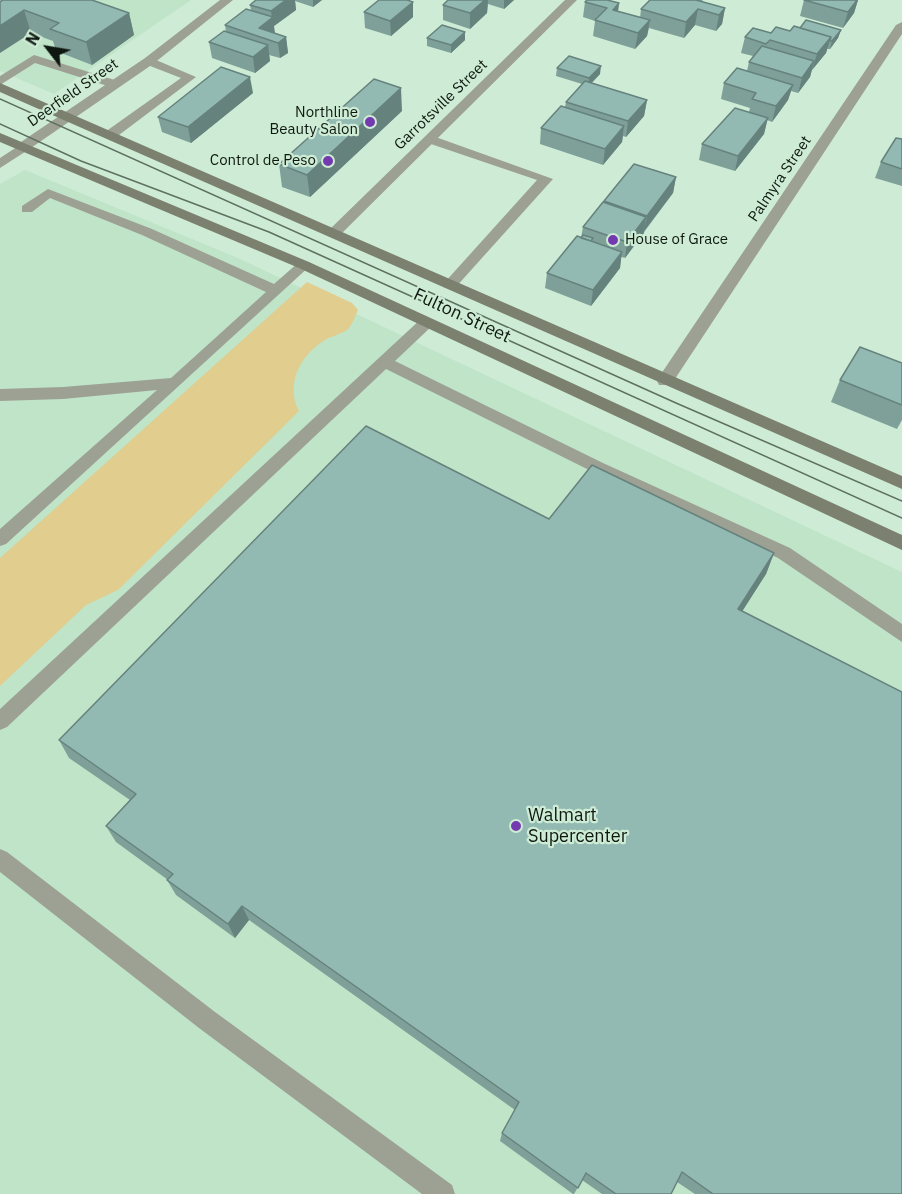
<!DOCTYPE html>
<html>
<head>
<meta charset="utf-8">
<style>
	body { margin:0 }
	#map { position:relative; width:902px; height:1194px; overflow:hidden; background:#ceecd5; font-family:"IBM Plex Sans",sans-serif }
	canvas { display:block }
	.north { position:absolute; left:18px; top:18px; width:60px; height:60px; -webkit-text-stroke:4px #ceecd5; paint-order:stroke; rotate:301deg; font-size:16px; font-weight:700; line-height:24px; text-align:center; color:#0e1810 }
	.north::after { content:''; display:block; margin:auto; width:21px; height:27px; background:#0e1810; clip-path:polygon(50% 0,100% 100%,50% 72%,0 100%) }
</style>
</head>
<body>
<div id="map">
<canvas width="902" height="1194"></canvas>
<div class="north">N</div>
</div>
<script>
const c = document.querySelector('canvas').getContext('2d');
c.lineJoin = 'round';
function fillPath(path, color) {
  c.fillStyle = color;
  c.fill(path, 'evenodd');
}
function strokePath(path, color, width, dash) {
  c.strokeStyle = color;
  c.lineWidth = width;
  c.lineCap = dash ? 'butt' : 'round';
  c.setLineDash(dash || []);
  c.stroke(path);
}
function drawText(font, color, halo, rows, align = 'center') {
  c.font = font + ' "IBM Plex Sans",sans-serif';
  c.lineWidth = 4.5;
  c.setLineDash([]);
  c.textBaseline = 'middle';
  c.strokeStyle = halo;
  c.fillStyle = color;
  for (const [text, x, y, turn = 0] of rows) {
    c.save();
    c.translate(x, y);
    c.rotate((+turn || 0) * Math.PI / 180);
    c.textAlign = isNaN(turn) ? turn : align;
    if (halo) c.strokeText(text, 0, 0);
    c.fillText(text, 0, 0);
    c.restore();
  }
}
const built = new Path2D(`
	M0 0H191L54 94 0 71Z
	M25 170 238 258 902 572V1194H0V184Z`);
const green = new Path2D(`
	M307 282 352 303 358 310C355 316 352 326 347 330 341 334 332 336 325 340 300 355 285 384 299 411L118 590 86 605 0 686V558Z`);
const lane = new Path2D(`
	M34 55 118 81 120 84 114 88 35 63 0 85V76Z
	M149 57 196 77 115 138H105V132L181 78 145 64 143 61Z
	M430 135 553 179 455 288H445L443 285 445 282 537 180 425 142 424 139Z
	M23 143 28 144V150L0 168V158Z
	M48 189 152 229 274 284 299 262H309L311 265 6 544 0 546V529L157 390 63 399 0 401V389L63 387 171 378 266 292 142 235 50 198 32 212H22V206Z
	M427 317 434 322 432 326 395 361 603 463 790 548 902 624V642L778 558 591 471 386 369 7 727 0 730V709L422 318Z
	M0 849 7 852 215 1012 452 1185 455 1194H422L199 1028 0 872Z`);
const street = new Path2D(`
	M220 0H233L153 64 28 150H18V144L145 58Z
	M565 0H577L339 236H329V230Z
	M902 22V34L671 385H659L657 381 659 377 896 25Z`);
const secondary = new Path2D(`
	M0 83 902 476V489L0 92Z
	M0 133 309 262 902 535V550L299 268 0 142Z`);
const tram = new Path2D(`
	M0 99 676 403 902 501
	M0 124 81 161 269 232 902 518`);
const wall = new Path2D(`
	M0 0 129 13 134 35 92 65 56 51 53 41 31 33Z
	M256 0H322L313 7 295 1 296 10 274 26V33L286 37 288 53 280 58 269 55 270 61 255 73 212 58 209 42 226 32 225 25 251 10 250 5Z
	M448 0H514L504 9 488 4 487 13 470 29 443 20V5Z
	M648 0H703L701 2 725 8 722 24 716 31 695 25 684 38 649 28 647 36 635 49 593 36 595 21 583 17 585 2 619 3 618 11 640 18 641 9 650 1Z
	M804 0H858L854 13 843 28 800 16Z
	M364 12 413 17 391 36 365 28Z
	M800 28 841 30 838 38 830 49H827L826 53 812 70 810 77 798 93 791 91 788 100 772 122 767 120 764 134 735 171 699 160 702 144 749 112 750 108 721 99 724 83 747 71 749 62 753 56 741 53 745 37 790 31Z
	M465 32V40L451 53 427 46V38Z
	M557 68 600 74 592 83 647 100 644 116 626 137 623 136 622 142 603 165 540 144 541 128 565 107 566 102 582 84 556 76Z
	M253 93 191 143 162 132 158 117Z
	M402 111 310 197 282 187 279 164Z
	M902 139V186L875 178 881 162Z
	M676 177 673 193 625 258 621 257 620 268 591 306 545 288 547 273 581 238 583 227 603 203 604 201Z
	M902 363V420L897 429 831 402 840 380Z
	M549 519 774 553 766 574 742 611 902 1194H695L677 1182 671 1194H602L582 1180 574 1194H573L500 1141 502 1133 515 1110 249 920 235 938 176 895 167 880H168L116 842 106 826 130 800 69 758 59 740Z`);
const shadedWall = new Path2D(`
	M286 0H295L296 10 274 26 275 33 267 39 259 28 272 18 271 11Z
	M313 0H322L313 7Z
	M485 0H488L487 13 470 29V13Z
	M504 0H514L504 9Z
	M857 0H858L854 13 843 28 848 12Z
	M413 2V17L391 36 390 21Z
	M619 3 617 19 613 10Z
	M725 8 722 24 716 31 719 15Z
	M698 9 695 25 684 38 686 22Z
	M24 10 31 33 0 53V26Z
	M129 13 134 35 92 65 86 42Z
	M650 20 647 36 635 49 638 33Z
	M841 30 838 38 830 49 832 41Z
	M465 32V40L451 53V45Z
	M286 37 288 53 280 58 278 43Z
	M831 37 826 53 812 70 817 54Z
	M268 45 270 61 255 73 253 57Z
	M814 61 810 77 798 93 802 78Z
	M601 66 600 74 588 86 589 78Z
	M250 77 253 93 191 143 188 127Z
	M793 85 788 100 772 122 776 106Z
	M401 88 402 111 310 197 307 175Z
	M647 100 644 116 626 137 628 121Z
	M768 118 764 134 735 171 738 156Z
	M624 126 622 142 603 165 605 149Z
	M676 177 673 193 644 231 647 216Z
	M646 217 644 233 625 258 627 242Z
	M622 252 620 268 591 306 593 290Z
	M774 553 766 574 731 629 738 609Z
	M242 906 249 920 235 938 228 924Z`);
const building = new Path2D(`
	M3 0H92L129 13 86 42 50 29 59 23 24 10 0 26V2Z
	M256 0H286L271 11 250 5Z
	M379 0H407L413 2 390 21 364 12Z
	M448 0H485L470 13 443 5Z
	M587 0H607L619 3 613 10 650 20 638 33 595 20 607 8 585 2Z
	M650 0H696L725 8 719 15 698 9 686 22 641 9Z
	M804 0H857L848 12Z
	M246 9 273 17 259 28 286 37 278 43 225 25Z
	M806 20 841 30 832 41H830L831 37 800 28Z
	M442 25 465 32 451 45 427 38Z
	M794 26 831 37 817 54 770 40 766 44 745 37 753 28 771 33 776 27 790 31Z
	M224 31 268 45 253 57 209 42Z
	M762 46 814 61 802 78 749 62Z
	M569 56 601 66 589 78 557 68Z
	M221 67 250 77 188 127 158 117Z
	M737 68 793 85 776 106 752 99 756 93 724 83Z
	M374 79 401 88 307 175 279 164Z
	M585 81 647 100 628 121 566 102Z
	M561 106 624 126 605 149 541 128Z
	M735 108 768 118 738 156 702 144Z
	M896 138 902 139V169L881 162Z
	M634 164 676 177 647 216 604 201Z
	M603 202 646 217 627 242 583 227Z
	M583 235 593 238 591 241 581 238Z
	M577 236 622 252 593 290 547 273Z
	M860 347 902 363V405L840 380Z
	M366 426 549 519 592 465 774 553 738 609 902 692V1194H713L682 1172 671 1194H616L586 1173 578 1188 502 1133 519 1102 242 906 228 924 167 880 173 874 106 826 136 794 59 740Z`);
const markers = [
	[370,122,6,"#733ab0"],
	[328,161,6,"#733ab0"],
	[613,240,6,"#733ab0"],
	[516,826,6,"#733ab0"]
];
const farStreetnames = [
	["Deerfield Street",73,93,-35],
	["Garrotsville Street",441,105,-44],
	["Palmyra Street",780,179,-56]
];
const farPoinames = [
	["Northline",358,113],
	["Beauty Salon",358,130],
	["Control de Peso",316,161],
	["House of Grace",625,240,"left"]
];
const streetNames = [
	["Fulton Street",462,316,25]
];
const poiNames = [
	["Walmart",528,816],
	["Supercenter",528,837]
];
fillPath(built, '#bfe4c8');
fillPath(green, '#e1cd8e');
fillPath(lane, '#9da194');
fillPath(street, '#9da194');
fillPath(secondary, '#7b816e');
strokePath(tram, '#5d7061', 1.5);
fillPath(wall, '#7ea099');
fillPath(shadedWall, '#66827d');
fillPath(building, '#92bab2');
strokePath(building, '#66827d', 1.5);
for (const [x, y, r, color] of markers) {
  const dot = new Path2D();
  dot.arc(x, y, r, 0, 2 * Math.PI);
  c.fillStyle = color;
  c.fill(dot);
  strokePath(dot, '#ceecd5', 2);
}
drawText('15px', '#0e1810', '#ceecd5', farStreetnames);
drawText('15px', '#0e1810', '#ceecd5', farPoinames, 'right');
drawText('18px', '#0e1810', '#ceecd5', streetNames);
drawText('18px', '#0e1810', '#ceecd5', poiNames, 'left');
</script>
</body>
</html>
